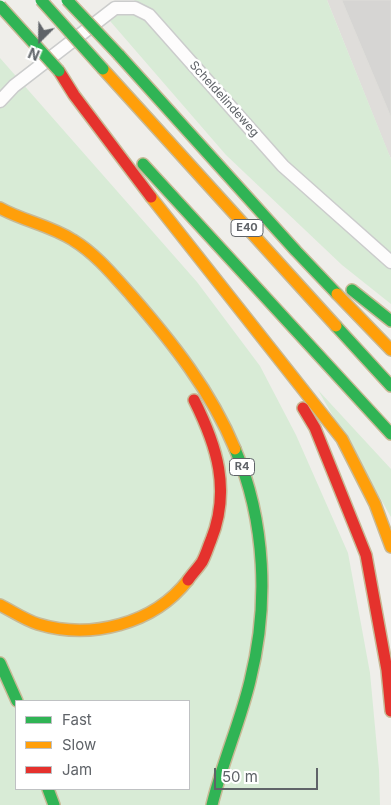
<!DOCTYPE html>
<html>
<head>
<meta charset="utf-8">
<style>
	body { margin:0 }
	#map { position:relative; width:391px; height:805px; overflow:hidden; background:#efeeea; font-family:Inter,sans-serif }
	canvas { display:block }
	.legend { position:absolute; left:15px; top:700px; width:175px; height:90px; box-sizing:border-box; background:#fff; border:1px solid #bfc1c3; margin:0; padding:6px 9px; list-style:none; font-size:15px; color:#5f6368 }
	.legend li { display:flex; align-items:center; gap:10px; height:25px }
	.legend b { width:25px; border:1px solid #bfc1c3 }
	.north { position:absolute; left:15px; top:15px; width:50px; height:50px; -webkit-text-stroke:4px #fff; paint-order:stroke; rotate:203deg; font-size:14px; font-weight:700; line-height:20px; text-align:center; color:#5f6368 }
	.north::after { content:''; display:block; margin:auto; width:18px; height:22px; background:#5f6368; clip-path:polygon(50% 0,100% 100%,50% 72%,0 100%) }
	.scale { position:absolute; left:214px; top:768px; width:104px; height:22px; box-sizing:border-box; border:2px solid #5f6368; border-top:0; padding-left:6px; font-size:15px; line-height:18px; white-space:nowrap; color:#5f6368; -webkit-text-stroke:4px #fff; paint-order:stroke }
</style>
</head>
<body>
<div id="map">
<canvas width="391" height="805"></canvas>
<ul class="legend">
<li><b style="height:6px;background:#30b455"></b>Fast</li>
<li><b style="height:6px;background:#ff9f0a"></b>Slow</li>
<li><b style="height:6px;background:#e5322d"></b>Jam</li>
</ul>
<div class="north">N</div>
<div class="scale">50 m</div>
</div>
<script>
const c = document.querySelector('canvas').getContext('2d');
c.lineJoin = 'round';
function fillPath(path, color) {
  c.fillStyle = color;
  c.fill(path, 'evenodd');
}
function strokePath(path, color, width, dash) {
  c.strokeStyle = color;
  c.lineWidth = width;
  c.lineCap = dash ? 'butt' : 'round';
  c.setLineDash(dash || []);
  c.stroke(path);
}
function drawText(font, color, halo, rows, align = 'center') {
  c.font = font + ' Inter,sans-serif';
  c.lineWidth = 5;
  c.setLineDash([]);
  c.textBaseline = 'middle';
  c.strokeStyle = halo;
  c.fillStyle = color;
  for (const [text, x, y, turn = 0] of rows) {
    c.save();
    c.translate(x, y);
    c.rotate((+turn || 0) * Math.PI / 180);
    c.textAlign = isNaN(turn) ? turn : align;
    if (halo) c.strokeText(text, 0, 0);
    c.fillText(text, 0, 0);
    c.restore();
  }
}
const industrial = new Path2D(`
	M327 0H391V159L387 150Z`);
const green = new Path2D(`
	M135 0H327L391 159V304L342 265 226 155 110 21Z
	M0 58 197 282 260 366 296 435 348 553 370 673 379 770 380 805H0ZM16 701H189V789H16Z
	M318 390 391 469V517Z`);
const pier = new Path2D(`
	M0 0H67L4 57 0 52Z`);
const building = new Path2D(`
	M342 0H391V117Z`);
const street = new Path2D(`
	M0 101 14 86 115 8H135L149 15 283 166 391 262`);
const fast = new Path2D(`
	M119 55 296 251 337 294
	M143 164 391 434
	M352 290 391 321
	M336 326 391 386
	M0 663 17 701
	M48 789 54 805
	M212 805C222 763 240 723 250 681 269 606 266 521 235 449`);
const slow = new Path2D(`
	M103 69 336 326
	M151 197 342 439 375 504 391 547
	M0 208C23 221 50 225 73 240 96 254 113 275 131 295 172 342 211 391 235 449
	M337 294 391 350
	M0 605C12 611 25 620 38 624 91 640 154 624 188 580`);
const jam = new Path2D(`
	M59 71 74 95 151 197
	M303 408 315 428 366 555 387 670 391 711
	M188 580C192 574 198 568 202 562 206 555 208 547 211 540 231 490 217 446 194 400`);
const fastBridge = new Path2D(`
	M41 0 103 69
	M67 0 119 55
	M0 6 59 71`);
const shields = [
	[247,228,32],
	[242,467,25]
];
const shieldNames = [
	["E40",247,228],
	["R4",242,467]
];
const streetNames = [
	["Scheldelindeweg",224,99,48]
];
fillPath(industrial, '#dfddda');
fillPath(green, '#d8ebd6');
fillPath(pier, '#efeeea');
fillPath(building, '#d6d5d3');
strokePath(building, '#deddd9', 1);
strokePath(street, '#cbcccc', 15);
strokePath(fast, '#c8b996', 14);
strokePath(slow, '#c8b996', 14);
strokePath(jam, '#c8b996', 14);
strokePath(street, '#fdfcfc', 12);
strokePath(fast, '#30b455', 11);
strokePath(slow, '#ff9f0a', 11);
strokePath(jam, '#e5322d', 11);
strokePath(fastBridge, '#c8b996', 14, []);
strokePath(fastBridge, '#30b455', 11);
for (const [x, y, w] of shields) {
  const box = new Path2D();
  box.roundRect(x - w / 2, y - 8.5, w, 17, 4);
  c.fillStyle = '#fff';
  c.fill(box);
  strokePath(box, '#5f6368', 1);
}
drawText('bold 11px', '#5f6368', null, shieldNames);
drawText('12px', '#5f6368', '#fff', streetNames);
</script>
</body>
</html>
